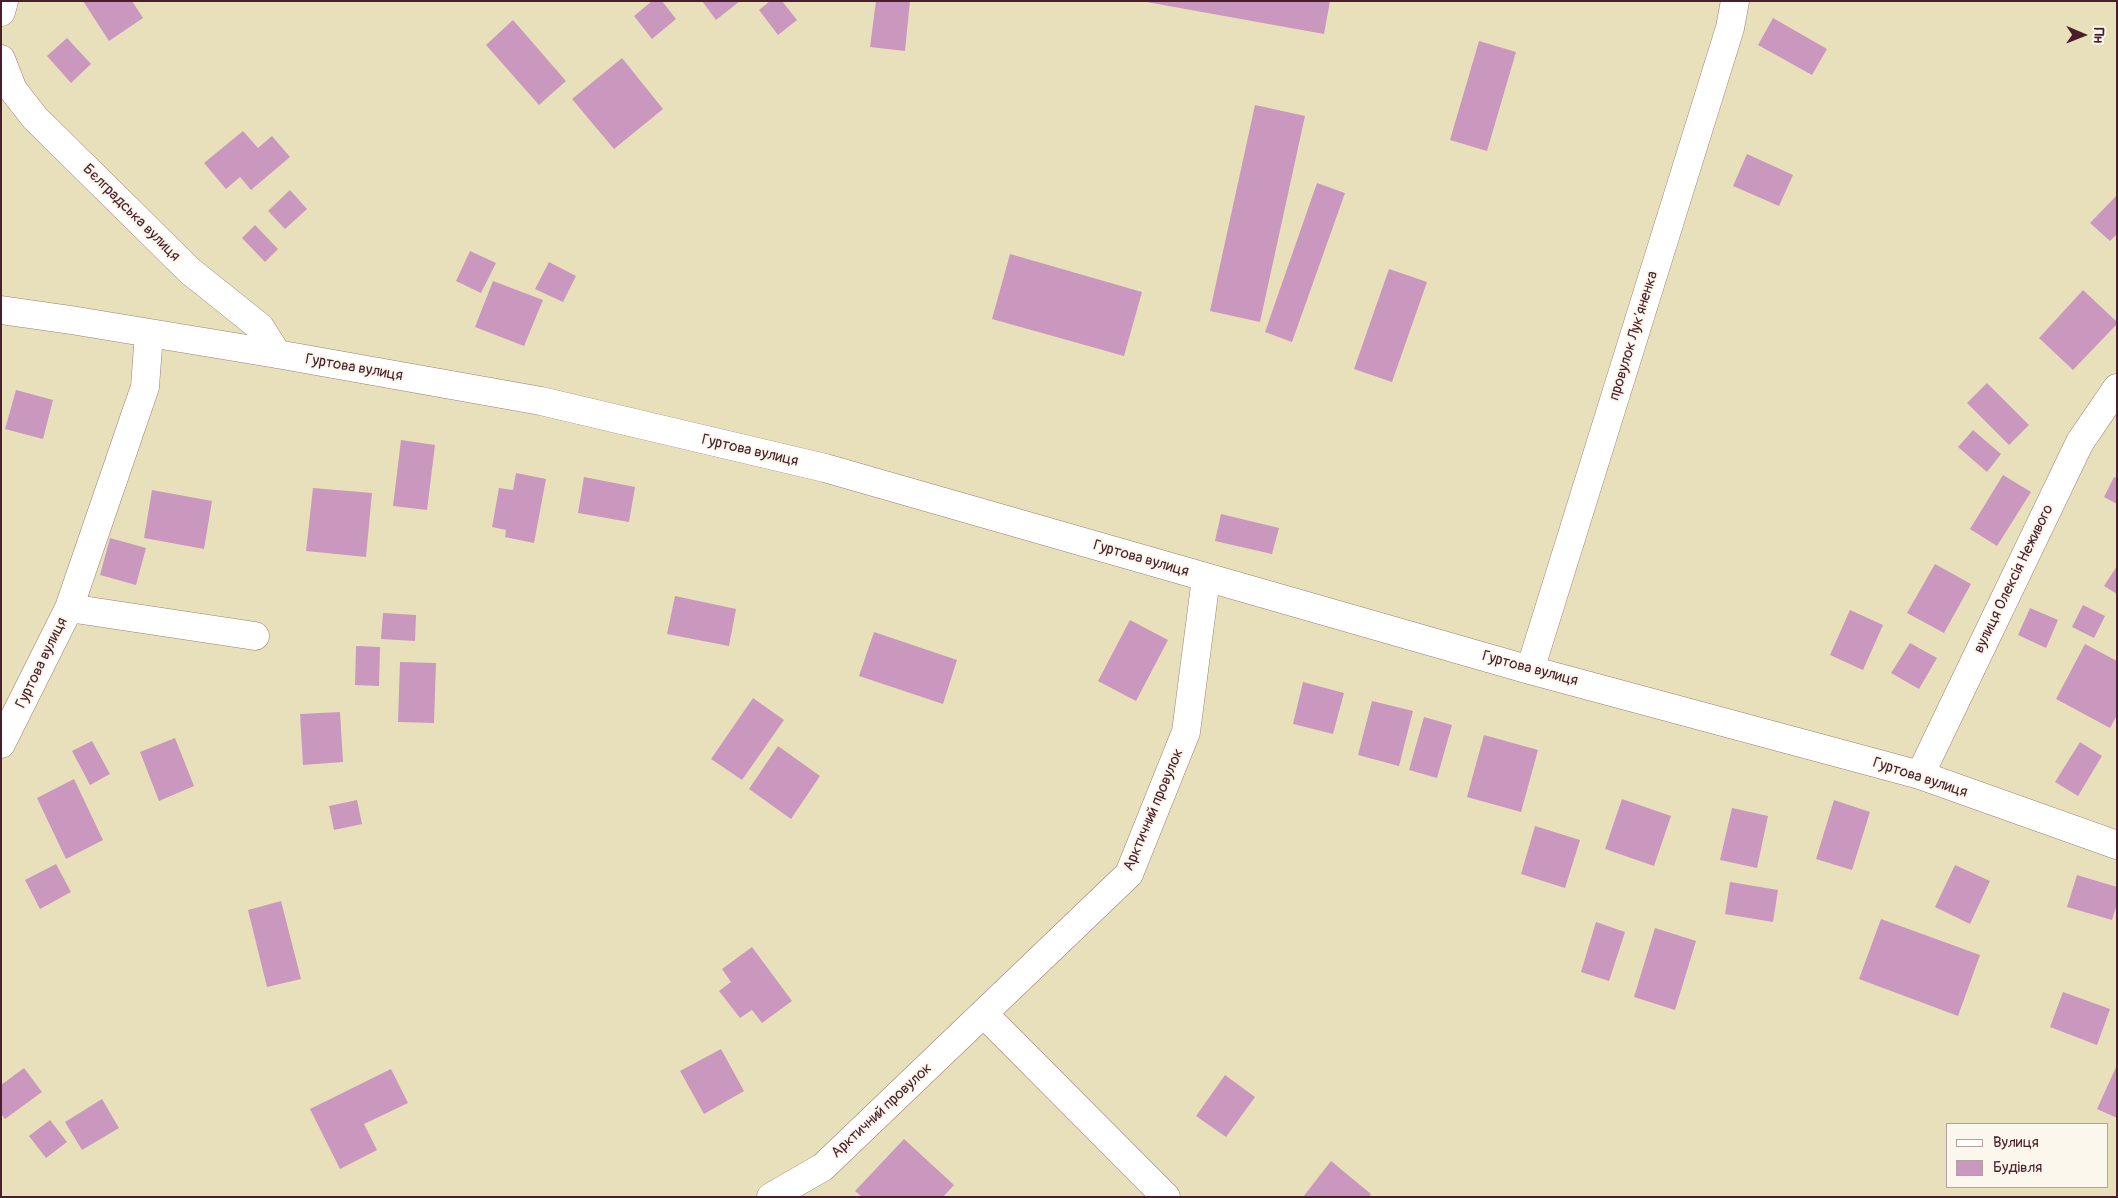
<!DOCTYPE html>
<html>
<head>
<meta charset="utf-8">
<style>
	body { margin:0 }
	#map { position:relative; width:2118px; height:1198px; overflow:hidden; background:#e8e0bb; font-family:Pangolin,sans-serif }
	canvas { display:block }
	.frame { position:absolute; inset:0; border:2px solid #4a1f2b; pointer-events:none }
	.legend { position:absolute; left:1946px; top:1123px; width:162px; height:65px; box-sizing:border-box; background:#fbf7ec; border:1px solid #b4a19f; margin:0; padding:6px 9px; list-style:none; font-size:15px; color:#4a1f2b }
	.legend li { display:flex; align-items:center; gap:10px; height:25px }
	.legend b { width:25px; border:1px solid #b4a19f }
	.north { position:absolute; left:2058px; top:10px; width:50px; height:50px; -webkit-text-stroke:4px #fbf7ec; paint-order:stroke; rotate:91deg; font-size:14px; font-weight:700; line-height:20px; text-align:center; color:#4a1f2b }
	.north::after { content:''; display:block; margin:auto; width:18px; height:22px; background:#4a1f2b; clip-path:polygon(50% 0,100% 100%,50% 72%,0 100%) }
</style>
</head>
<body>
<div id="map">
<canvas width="2118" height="1198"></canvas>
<div class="frame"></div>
<ul class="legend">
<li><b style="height:6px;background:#fff"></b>Вулиця</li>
<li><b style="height:14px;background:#ca98bf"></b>Будівля</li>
</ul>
<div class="north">Пн</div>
</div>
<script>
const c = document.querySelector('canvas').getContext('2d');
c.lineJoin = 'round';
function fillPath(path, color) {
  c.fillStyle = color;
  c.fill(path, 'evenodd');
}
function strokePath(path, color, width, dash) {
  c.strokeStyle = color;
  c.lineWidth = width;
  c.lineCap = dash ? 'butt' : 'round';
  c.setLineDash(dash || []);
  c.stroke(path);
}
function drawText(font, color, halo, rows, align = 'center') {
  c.font = font + ' Pangolin,sans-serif';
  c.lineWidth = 4;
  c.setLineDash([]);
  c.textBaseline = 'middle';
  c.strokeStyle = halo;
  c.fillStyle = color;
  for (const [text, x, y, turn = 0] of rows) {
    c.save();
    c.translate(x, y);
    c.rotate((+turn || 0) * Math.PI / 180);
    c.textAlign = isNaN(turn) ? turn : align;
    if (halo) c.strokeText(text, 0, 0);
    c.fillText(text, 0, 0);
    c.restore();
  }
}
const building = new Path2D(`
	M83 1H132L143 18 109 41Z
	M652 1H662L676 19 652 39 634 16Z
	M702 1H740L716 20Z
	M770 1H782L797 20 778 35 759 10Z
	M876 1H910L905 51 870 47Z
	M1141 1H1330L1324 34Z
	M1773 18 1827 49 1812 75 1758 45Z
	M513 20 566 81 539 105 486 45Z
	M67 38 91 64 71 83 47 56Z
	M1479 41 1516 52 1487 151 1450 140Z
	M622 58 663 109 614 149 572 99Z
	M1255 105 1305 116 1260 322 1210 311Z
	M243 131 258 148 272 136 290 157 251 190 240 177 226 189 204 163Z
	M1747 154 1793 175 1779 206 1733 186Z
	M1317 183 1345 193 1292 342 1265 332Z
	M290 190 307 209 285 229 268 211Z
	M2117 195V234L2110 241 2090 223Z
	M255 225 278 249 265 262 242 238Z
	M470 251 496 263 481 293 456 281Z
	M1010 254 1142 292 1124 356 992 319Z
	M549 262 576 276 563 302 535 289Z
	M1389 269 1427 282 1392 382 1354 369Z
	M493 281 543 300 524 346 475 327Z
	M2083 290 2117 322V324L2073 370 2039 338Z
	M1987 383 2029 425 2009 445 1967 403Z
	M16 390 53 400 43 439 5 429Z
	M1973 430 2001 454 1987 472 1958 447Z
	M401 440 435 445 427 510 393 506Z
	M516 473 546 479 534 543 505 537 506 530 492 527 499 488 513 490Z
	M2003 475 2031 492 1997 546 1970 529Z
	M584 477 635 487 629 522 578 513Z
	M2114 477 2117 478V504L2104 497Z
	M313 488 372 493 366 557 306 551Z
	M152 490 212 501 204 549 144 538Z
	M1221 514 1279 528 1272 554 1215 541Z
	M110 538 146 548 136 585 100 575Z
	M1935 564 1971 584 1944 633 1907 613Z
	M2117 566V594L2104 586Z
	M675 596 736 609 729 646 667 634Z
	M2083 605 2105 616 2094 638 2072 627Z
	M2030 608 2058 620 2046 648 2018 635Z
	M1850 610 1883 625 1863 670 1830 655Z
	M383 613 416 615 415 641 381 639Z
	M1130 620 1168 640 1136 701 1098 681Z
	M874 632 957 660 943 704 859 676Z
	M1910 643 1937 658 1919 689 1891 673Z
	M2085 644 2117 661V715L2110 728 2056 699Z
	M356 646 380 647 379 686 355 685Z
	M400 662 436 663 434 723 398 722Z
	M1303 682 1344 693 1333 734 1293 724Z
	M753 698 784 720 742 780 711 759Z
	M1372 701 1413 711 1399 766 1358 755Z
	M340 712 343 762 303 765 300 714Z
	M1424 717 1452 725 1437 778 1409 770Z
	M1484 735 1538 750 1521 812 1467 797Z
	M175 738 194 786 159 801 140 752Z
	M92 741 110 774 90 785 72 751Z
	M2080 742 2102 756 2078 796 2055 782Z
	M778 746 820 776 791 819 749 789Z
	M74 779 103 840 66 859 37 798Z
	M1622 799 1671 816 1654 866 1605 849Z
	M357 800 362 824 334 830 329 806Z
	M1834 800 1870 812 1852 870 1816 859Z
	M1732 808 1768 816 1757 868 1720 860Z
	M1535 826 1580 840 1565 888 1521 874Z
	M56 864 71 892 40 909 25 880Z
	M1955 865 1990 881 1970 924 1935 907Z
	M2077 875 2117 887V904L2112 920 2067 907Z
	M1730 882 1778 890 1773 922 1725 914Z
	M281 901 301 979 267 987 248 910Z
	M1881 919 1980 955 1958 1016 1859 979Z
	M1596 922 1625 932 1609 981 1581 972Z
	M1655 928 1696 941 1675 1010 1634 997Z
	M752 947 792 1001 762 1023 752 1010 740 1018 719 991 731 982 722 969Z
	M2063 992 2110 1009 2097 1045 2050 1027Z
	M721 1049 744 1091 704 1114 680 1071Z
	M2117 1065V1118L2097 1109Z
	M24 1068 42 1092 5 1119 1 1114V1085Z
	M391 1069 408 1103 364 1124 377 1150 340 1169 310 1109Z
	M1225 1075 1255 1097 1226 1137 1196 1116Z
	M102 1099 119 1128 82 1150 65 1122Z
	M50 1120 67 1142 46 1158 29 1136Z
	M904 1139 954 1185 943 1197H862L855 1191Z
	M1331 1161 1371 1194 1369 1197H1303Z`);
const minor = new Path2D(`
	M1 12 4 1
	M1 59 13 90 35 118 190 271 260 327 277 354
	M1 310 71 320 277 354 541 401 825 468 1530 670 1920 775 2117 845
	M69 608 255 636
	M1530 670 1730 28 1735 1
	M1 744 69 608 145 387 149 333
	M1920 775 2080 442 2117 388
	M984 1014 1166 1197
	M771 1197 823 1167 1129 874 1186 732 1206 578`);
const streetNames = [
	["Бєлградська вулиця",131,213,45],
	["провулок Лукʼяненка",1634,336,-73],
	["Гуртова вулиця",354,368,10],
	["Гуртова вулиця",750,451,13],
	["Гуртова вулиця",1141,559,16],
	["вулиця Олексія Неживого",2014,579,-64],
	["Гуртова вулиця",42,663,-64],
	["Гуртова вулиця",1530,669,15],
	["Гуртова вулиця",1920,778,18],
	["Арктичний провулок",1154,810,-67],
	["Арктичний провулок",882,1111,-43]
];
fillPath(building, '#ca98bf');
strokePath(minor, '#998073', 29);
strokePath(minor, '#fff', 28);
drawText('15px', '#4a1f2b', '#fbf7ec', streetNames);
</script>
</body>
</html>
